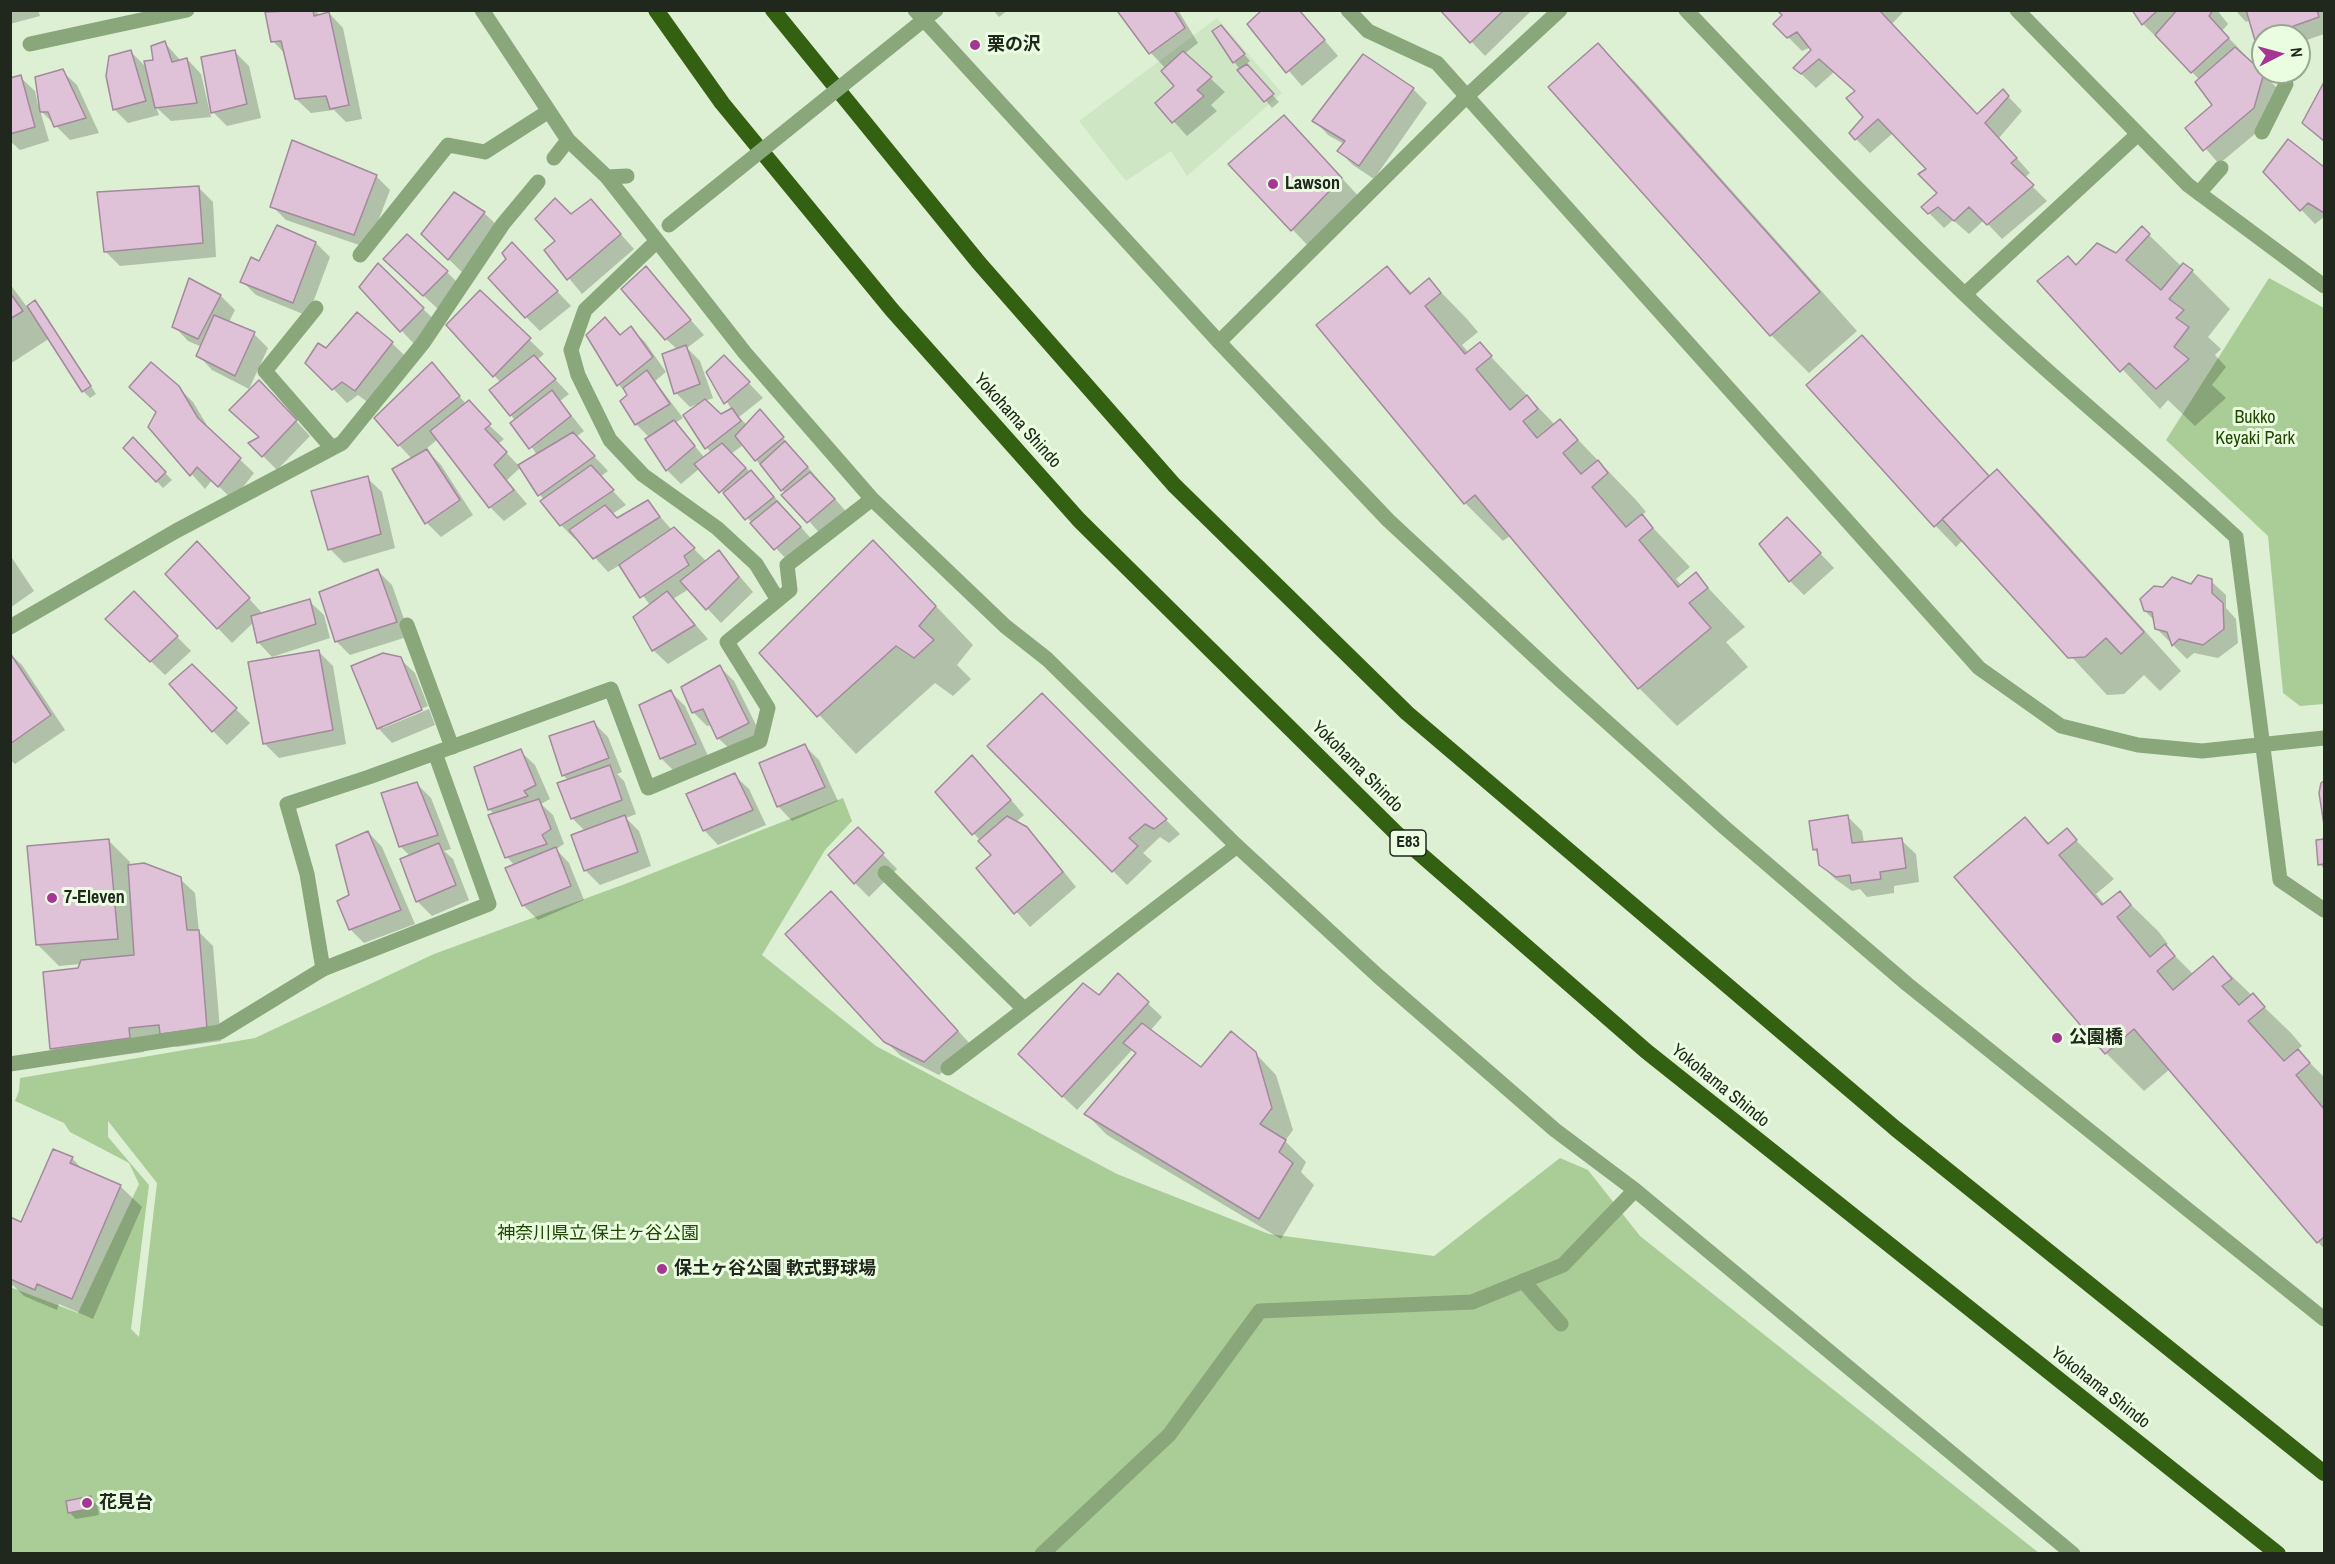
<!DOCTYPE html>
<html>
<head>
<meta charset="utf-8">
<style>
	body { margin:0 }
	#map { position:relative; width:2335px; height:1564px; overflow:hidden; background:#ddf0d4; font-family:"Archivo Narrow",sans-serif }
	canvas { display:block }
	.frame { position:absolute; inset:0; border:12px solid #20271d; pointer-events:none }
	.north { position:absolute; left:2251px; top:24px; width:60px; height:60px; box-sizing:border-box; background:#eafde1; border:2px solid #99a793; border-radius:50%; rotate:84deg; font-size:16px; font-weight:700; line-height:24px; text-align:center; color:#20271d }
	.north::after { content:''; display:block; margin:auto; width:21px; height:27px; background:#a63693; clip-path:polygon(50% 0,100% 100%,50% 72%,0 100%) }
</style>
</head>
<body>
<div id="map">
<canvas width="2335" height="1564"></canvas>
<div class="frame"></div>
<div class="north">N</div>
</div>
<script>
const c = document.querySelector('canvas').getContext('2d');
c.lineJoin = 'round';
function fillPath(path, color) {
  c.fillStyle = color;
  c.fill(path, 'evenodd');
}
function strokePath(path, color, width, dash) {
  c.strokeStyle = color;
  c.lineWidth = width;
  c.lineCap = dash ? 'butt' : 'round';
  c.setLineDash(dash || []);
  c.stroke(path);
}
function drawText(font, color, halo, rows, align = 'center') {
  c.font = font + ' "Archivo Narrow","Noto Sans JP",sans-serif';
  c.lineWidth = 6;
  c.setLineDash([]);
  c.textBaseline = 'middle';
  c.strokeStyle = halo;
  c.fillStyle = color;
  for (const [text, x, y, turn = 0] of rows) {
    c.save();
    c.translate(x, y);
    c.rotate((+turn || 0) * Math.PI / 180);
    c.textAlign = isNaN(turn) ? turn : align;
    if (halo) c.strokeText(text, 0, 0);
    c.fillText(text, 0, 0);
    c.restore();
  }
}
const built = new Path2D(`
	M1217 18 1282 93 1187 176 1171 151 1126 181 1079 121Z`);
const green = new Path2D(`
	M2269 278 2324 308V704L2300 706 2283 693 2268 536 2166 440Z
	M843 798 852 821 825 850 762 955 876 1046 1117 1174 1269 1234 1434 1256 1560 1158 1588 1170 1640 1236 2039 1553H11L10 1287 78 1313 139 1184 129 1163 70 1132 64 1123 15 1101 19 1091 20 1078 255 1038 434 954 625 884ZM108 1121 157 1183 139 1337 131 1329 149 1185 108 1137Z`);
const shadow = new Path2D(`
	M10 10H38L40 16 10 24Z
	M280 10H315L321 16 329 13 343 28 362 119 346 122 334 110 311 113 296 99 285 54 273 41 267 13Z
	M993 10H1008L999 17Z
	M1123 10H1178L1198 43 1184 54 1225 92 1211 105 1217 111 1187 136 1157 103 1176 86 1166 69 1151 53 1120 12Z
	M1299 10 1338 56 1302 86 1249 25Z
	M1442 10H1532L1485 56Z
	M1777 10H1905L1891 25 1978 116 2003 91 2022 111 1999 138 2030 173 2024 178 2047 201 2002 239 1984 220 1969 234 1953 220 1944 228 1923 207 1939 193 1928 169 1893 133 1870 153 1856 139 1851 133 1865 117 1856 92 1834 72 1816 88 1795 68 1813 50 1811 47 1802 51 1775 24 1783 16Z
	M2134 10H2217L2228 24 2222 31 2277 88 2268 123 2219 164 2188 128 2214 106 2200 80 2143 24Z
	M2235 10H2324V34L2304 41 2305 51 2299 53V36H2263V50L2258 46 2250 20 2246 22Z
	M1227 34 1250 61 1245 65 1279 102 1272 108 1234 62Z
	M165 43 181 61 187 59 201 74 211 117 171 121 156 107 159 115 128 123 114 109 131 52 147 68 155 61Z
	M1598 45 1636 83 1857 331 1809 373 1771 335Z
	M235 52 249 66 261 118 227 126 213 112Z
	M62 71 77 85 99 133 70 140 40 110 49 141 20 150 10 141V80L20 77 35 91 38 105Z
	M2324 85V142L2303 123Z
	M1413 89 1427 103 1374 179 1353 165 1339 151 1344 144 1328 135 1314 120Z
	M1305 138 1362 200 1313 251 1230 164Z
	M2288 141 2324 169V217L2315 224 2265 172Z
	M376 176 390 190 368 248 286 220 272 206Z
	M198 187 213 202 216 257 120 266 105 251Z
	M454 194 484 213 499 227 463 273 437 248Z
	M591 201 634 249 582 294 546 250 557 241 571 216Z
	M2149 235 2182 267 2184 265 2192 271 2230 309 2208 337 2221 349 2215 355 2226 367 2212 385 2226 398 2195 426 2168 400 2160 409 2039 281 2117 255Z
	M316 243 330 257 308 316 256 295 242 281 260 262Z
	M526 258 571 306 540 331 526 317Z
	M645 268 704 335 687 348 700 361 713 398 705 401 721 416 732 410 708 373 724 357 763 398 739 417 747 425 760 411 848 514 822 536 743 445 731 454 765 486 814 542 790 563 700 468 681 484 667 470 650 438 636 424 629 396 619 385 621 336 631 328 645 342 666 372 655 381 683 418 675 423 705 458 712 453 707 448 700 403 690 407 676 393 678 350 666 339Z
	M1386 268 1413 294 1429 280 1467 319 1478 332 1462 345 1469 353 1479 344 1555 425 1560 421 1636 500 1646 512 1641 515 1690 567 1676 579 1682 586 1695 574 1745 627 1726 642 1748 667 1677 726 1639 688 1511 535 1503 541 1465 503 1318 326Z
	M447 272 461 286 438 309 399 273Z
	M190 280 221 296 235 310 229 322 254 334 268 348 249 389 212 370 198 355 202 347 188 341 174 326Z
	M10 284 27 307 35 302 42 309 96 394 90 398 83 391 50 338 10 364Z
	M361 287 423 309 438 323 416 346Z
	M480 292 544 354 537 360 569 394 560 401 584 431 576 437 608 471 600 477 626 505 612 514 617 519 647 502 672 530 674 529 707 562 719 552 753 592 721 623 689 589 673 599 708 639 668 664 653 650 650 605 620 565 608 572 577 538 575 539 561 525 521 467 507 480 527 504 504 521 490 507 438 439 426 449 441 465 473 515 441 537 427 523 412 459 399 445 432 364 466 404 504 439 498 444 519 466 537 455 511 415 501 383 448 325Z
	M392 343 406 357 370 404 358 395 347 403 307 362 326 350Z
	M1883 358 1990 477 1997 471 2035 509 2181 671 2160 691 2144 675 2124 694 2107 695 1963 540 1956 547 1935 525Z
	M178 387 193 402 211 432 254 473 233 500 212 480 205 489 150 427Z
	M273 396 310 436 277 470 251 444 260 438Z
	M133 439 172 480 163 488 125 448Z
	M367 478 382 492 395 548 344 563 330 549Z
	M1801 533 1834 568 1804 595 1790 581Z
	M10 555 34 591 10 608Z
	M211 557 263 614 309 601 324 615 330 638 272 657 258 642 254 622 232 643 167 574Z
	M378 571 392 585 410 636 350 655 336 641Z
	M911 580 973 645 957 665 971 679 953 696 935 683 856 754 761 653Z
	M2211 581 2226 595V608L2236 619 2238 643 2218 658 2194 653 2187 659 2156 628 2155 621 2145 611 2163 589Z
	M134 593 191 651 165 675 107 619Z
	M319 652 333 666 346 744 279 758 264 743Z
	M10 654 22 665 65 730 15 764 10 760Z
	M400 659 415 673 428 706 383 725V728L429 709 435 725 392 743 378 728Z
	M192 666 250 723 227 745 213 731Z
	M720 667 734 681 762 737 733 752 718 738 712 725 707 726 693 712Z
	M671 692 685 706 709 758 676 773 661 758Z
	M1042 695 1180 834 1169 843 1160 837 1143 853 1152 861 1127 885 989 746Z
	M594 723 608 737 622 772 617 774 624 781 636 814 626 818 639 831 651 866 600 885 585 870V831L572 818 569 781 564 776 551 737Z
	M805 746 819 760 838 801 792 821 778 806Z
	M520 751 535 765 550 799 541 804 553 815 564 844 556 849 569 863 584 900 538 920 524 906 507 869 515 866 507 857 495 815 489 809Z
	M986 771 1024 815 1016 822 1041 843 1076 887 1030 927 978 868 993 855 937 792Z
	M734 775 749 789 766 825 718 845 704 830Z
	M417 784 431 798 451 849 444 851 453 859 469 900 432 916 417 901 410 856 400 846Z
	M1848 817 1862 831 1864 843 1901 840 1916 854 1919 882 1894 886V893L1867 897 1860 889 1852 891 1835 879 1820 864 1819 855 1814 849Z
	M2025 819 2050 844 2066 830 2114 879 2096 894 2105 905 2119 893 2158 931 2168 944 2165 946 2194 975 2213 958 2291 1033 2302 1046 2297 1050 2324 1077V1249L2170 1069 2144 1091 2106 1053Z
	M858 829 897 869 869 897 855 883Z
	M368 832 382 847 415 924 364 943 350 929 351 896Z
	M2324 840V869L2320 864 2318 841Z
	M109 841 130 862V866L180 879 195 893 199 932 213 946 221 1041 176 1047 168 1039 143 1042 144 1052 66 1063 51 1049 81 964 59 966 38 945Z
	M845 907 972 1046 939 1075 901 1056 885 1041Z
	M1118 975 1162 1017 1150 1031 1201 1069 1255 1053 1276 1075 1293 1130 1285 1141 1306 1162 1301 1172 1314 1185 1281 1239 1107 1135 1086 1114 1137 1055 1132 1050 1077 1110 1034 1069Z
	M72 1158 83 1170 120 1186 142 1207 93 1319 59 1304 57 1310 24 1296 13 1285 10 1291V1219L22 1224Z
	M90 1498 97 1505 99 1515 76 1519 69 1512Z`);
const building = new Path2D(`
	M313 10 314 16 329 12 349 105 330 109 326 96 295 99 281 41 271 42 265 12Z
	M1120 10H1174L1185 28 1149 54 1118 12Z
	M1262 10H1299L1325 40 1286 73 1247 24Z
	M1440 10H1504L1470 43Z
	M1777 10H1879L1977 114 2003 89 2009 96 1985 123 2017 158 2011 163 2034 185 1987 225 1969 207 1954 221 1938 207 1928 214 1921 207 1937 193 1918 174 1926 169 1878 119 1855 140 1849 133 1863 117 1846 98 1855 91 1819 59 1801 74 1793 68 1811 50 1797 32 1787 38 1773 24 1782 15Z
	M2132 10H2158L2142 25Z
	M2177 10H2213L2209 16 2229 38 2191 73 2155 35Z
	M2246 10H2317L2319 17 2291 27 2292 36H2263V45L2257 47Z
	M1221 25 1245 54 1233 63 1212 31Z
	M165 41 172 62 187 58 197 103 155 108 144 61 153 60 151 46Z
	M1598 43 1820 292 1770 336 1548 87Z
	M2235 47 2264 73 2254 108 2203 151 2185 128 2212 105 2195 82Z
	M131 50 146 101 113 110 106 76 109 56Z
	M235 50 247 104 211 113 201 57Z
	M1183 51 1212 77 1197 90 1204 96 1172 123 1155 103 1174 86 1161 71Z
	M1363 54 1414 88 1359 166 1337 151 1345 141 1312 121Z
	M1247 64 1274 94 1264 102 1237 70Z
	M63 69 86 118 54 127 48 112H40L35 77Z
	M21 75 35 127 10 134V78Z
	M2324 82V141L2302 123Z
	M1284 115 1342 178 1291 231 1228 164Z
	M2288 139 2324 167V213L2308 203 2300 211 2263 172Z
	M292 140 377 175 354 235 270 207Z
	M199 186 203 243 104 252 97 192Z
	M454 192 485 212 448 260 421 234Z
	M555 198 571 214 591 199 621 234 567 280 544 250 555 241 535 219Z
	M277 225 316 242 293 303 240 282 251 257 259 261Z
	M2142 226 2150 234 2126 260 2161 290 2183 263 2193 270 2169 299 2184 310 2176 318 2189 327 2174 347 2189 359 2156 389 2129 363 2120 372 2037 281 2068 256 2076 265 2097 243 2116 253Z
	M407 234 448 271 423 296 383 259Z
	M512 242 558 291 525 318 488 278 506 259 502 253Z
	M378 263 424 308 400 332 359 287Z
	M646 266 691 320 665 340 621 289Z
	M1387 266 1410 294 1429 278 1441 293 1425 306 1465 354 1480 342 1492 356 1476 369 1510 410 1527 395 1538 409 1523 421 1537 438 1560 419 1578 440 1563 453 1581 474 1598 460 1608 473 1592 487 1626 527 1642 514 1653 528 1639 540 1678 587 1696 572 1708 588 1689 603 1711 628 1638 689 1475 495 1464 504 1316 325Z
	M189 278 221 295 198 339 172 327Z
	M480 290 531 338 493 377 446 325Z
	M10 293 23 311 10 319Z
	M35 300 91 386 82 392 27 306Z
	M357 312 393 342 355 391 342 382 332 390 305 363 318 343 326 348Z
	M214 315 255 332 235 376 196 356Z
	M605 317 620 335 631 326 653 357 617 386 586 335Z
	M1862 335 1989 476 1934 527 1806 385Z
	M686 345 700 384 674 394 662 354Z
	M534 355 556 379 510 416 489 390Z
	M724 355 750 382 724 404 706 372Z
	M151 362 179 386 198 418 241 458 218 487 197 467 190 476 148 427 156 412 129 387Z
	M432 362 460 396 398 446 374 418Z
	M647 370 670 404 635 425 620 401 627 395 623 388Z
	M259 380 297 420 262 457 248 443 259 437 229 410Z
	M552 390 571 416 529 449 510 423Z
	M705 399 721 414 732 408 741 421 705 449 683 415Z
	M469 400 491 424 485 429 507 452 494 465 514 490 489 508 430 431Z
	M760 409 784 437 755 461 735 436Z
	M674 420 695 446 666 471 645 439Z
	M573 432 595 456 538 496 518 465Z
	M133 437 166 472 156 482 123 448Z
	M785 441 808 467 781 491 760 464Z
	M722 443 746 468 719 493 694 464Z
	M427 449 460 500 425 524 392 469Z
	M591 465 614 490 560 526 540 501Z
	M1997 469 2144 632 2121 654 2106 638 2085 657 2068 658 1942 519Z
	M751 470 774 497 745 520 723 493Z
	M810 472 835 499 807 523 781 495Z
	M368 476 381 534 328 550 311 491Z
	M648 500 660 517 593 559 569 530 605 505 617 518Z
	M777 501 801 527 774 550 750 523Z
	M1787 517 1821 553 1789 582 1759 544Z
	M674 527 695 548 684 556 689 565 640 598 619 565Z
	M873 540 936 606 919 626 934 640 914 658 896 646 817 717 759 653Z
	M197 541 250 598 217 629 165 574Z
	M719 550 739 577 706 610 680 581Z
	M378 569 397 622 335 642 319 592Z
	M2198 575 2212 579V593L2223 603 2224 629 2203 645 2179 639 2172 646 2167 632 2155 629 2152 612 2144 611 2140 599 2154 586 2163 587 2172 577 2191 584Z
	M134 591 178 636 150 662 105 619Z
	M667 591 695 625 652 651 633 617Z
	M310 599 316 624 257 643 251 616Z
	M319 650 333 730 263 744 248 662Z
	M10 653 51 715 10 744Z
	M383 653 401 657 422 710 377 729 351 666Z
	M192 664 237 708 212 732 169 684Z
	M720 665 749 723 717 739 703 709 692 713 681 687Z
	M671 690 696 744 660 759 639 705Z
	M1042 693 1167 819 1154 829 1145 824 1129 838 1138 846 1112 872 987 746Z
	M594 721 609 758 562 776 549 736Z
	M805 744 825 787 777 807 759 763Z
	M521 749 536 785 524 791 528 796 488 810 474 767Z
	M972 755 1011 800 972 835 935 792Z
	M610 765 622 800 571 819 557 783Z
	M735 773 753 810 703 831 686 794Z
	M2324 781V825L2319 793 2321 783Z
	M417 782 438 835 399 847 381 793Z
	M539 799 551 829 542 835 547 844 505 858 488 815Z
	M625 815 638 852 584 871 571 835Z
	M1848 815 1852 843 1902 838 1906 868 1880 872 1881 879 1851 883 1850 875 1836 877 1819 865 1817 849 1813 850 1809 821Z
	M1007 816 1027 827 1063 872 1014 914 976 868 991 855 978 841Z
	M2025 817 2048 844 2067 828 2077 840 2059 855 2102 905 2120 891 2131 905 2117 917 2150 957 2165 944 2175 956 2157 971 2173 990 2213 956 2232 979 2222 986 2239 1005 2253 993 2265 1007 2248 1021 2284 1061 2298 1049 2310 1063 2296 1075 2324 1109V1237L2317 1243 2134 1029 2105 1054 1954 877Z
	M858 827 884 853 854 884 828 855Z
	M368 831 401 910 349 930 337 901 349 895 336 845Z
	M109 839 118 939 36 945 27 846Z
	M2324 839V864L2318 865 2316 840Z
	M439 843 456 885 416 902 400 859Z
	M556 847 571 886 522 906 505 868Z
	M144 863 181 877 187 930H199L207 1028 160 1034 159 1025 129 1028 130 1038 50 1049 43 972 78 968 81 960 134 955 128 865Z
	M831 891 958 1031 924 1062 884 1042 785 934Z
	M1118 973 1149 1002 1062 1097 1018 1054 1083 983 1099 995Z
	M1142 1023 1201 1067 1231 1031 1256 1052 1272 1108 1260 1124 1286 1140 1279 1152 1293 1163 1259 1219 1084 1114 1136 1053 1123 1043Z
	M53 1149 73 1157 70 1163 121 1185 72 1299 37 1284 35 1290 10 1279V1217L21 1222Z
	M91 1496 93 1508 68 1513 66 1501Z`);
const service = new Path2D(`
	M407 625 452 747
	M885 873 1024 1009
	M10 1064 220 1032 323 969
	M948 1068 1237 846
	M1523 1281 1561 1324`);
const pedestrian = new Path2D(`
	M2262 132 2286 84
	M607 177 627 176
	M2199 193 2221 168`);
const minor = new Path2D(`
	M482 10 568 140 607 177 745 353 872 499 1005 626 1047 659 1237 846 1378 976 1555 1130 1635 1190 2073 1554
	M1348 10 1368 31 1437 63 1979 668 2061 726 2138 745 2202 751 2324 738
	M1686 10C1787 116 1888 223 1995 323 2074 397 2157 464 2236 537L2280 880 2324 910
	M2017 10 2188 185 2324 286
	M30 44 187 10
	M554 158 568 140
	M657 241 585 310 571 350 578 375 610 440 643 475 717 528 756 564 778 600
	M360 255 448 145 485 152 549 111
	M1965 294 2138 134
	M316 308 265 371 332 448
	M1219 342 1467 96 1560 10
	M10 627 176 531 342 443 423 343 503 224 538 182
	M435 753 489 904 323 969 307 874 287 804 369 777 611 689 648 788 760 741 768 708 727 642 790 590 787 565 872 499
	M1042 1554 1169 1435 1260 1311 1472 1302 1563 1265 1635 1190`);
const tertiary = new Path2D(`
	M915 10 1219 342 1388 520 1559 679 1724 827 1907 984 2324 1319`);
const trunk = new Path2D(`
	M656 10 722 103 892 310 1079 520 1395 832 1646 1051 2278 1554
	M773 10 979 263 1174 485 1407 713 1896 1129 2324 1473`);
const pedestrianBridge = new Path2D(`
	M669 225 936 10`);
const markers = [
	[975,45,6,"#a63693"],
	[1273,184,6,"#a63693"],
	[52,898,6,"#a63693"],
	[2057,1038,6,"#a63693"],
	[662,1269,6,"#a63693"],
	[87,1503,6,"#a63693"]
];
const shields = [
	[1408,843,36]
];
const shieldNames = [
	["E83",1408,843]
];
const poiNames = [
	["栗の沢",987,45],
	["Lawson",1285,184],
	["7-Eleven",64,898],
	["公園橋",2069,1038],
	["保土ヶ谷公園 軟式野球場",674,1269],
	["花見台",99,1503]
];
const parkNames = [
	["Bukko",2255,418],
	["Keyaki Park",2255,439],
	["神奈川県立 保土ヶ谷公園",598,1234]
];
const streetNames = [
	["Yokohama Shindo",1017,421,48],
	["Yokohama Shindo",1357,767,45],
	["Yokohama Shindo",1720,1086,39],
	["Yokohama Shindo",2100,1388,38]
];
fillPath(built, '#cee6c3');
fillPath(green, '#aacd98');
fillPath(shadow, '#0003');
fillPath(building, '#dfc2d7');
strokePath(building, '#a3899c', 1.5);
strokePath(service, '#89a77a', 15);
strokePath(pedestrian, '#89a77a', 15);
strokePath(minor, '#89a77a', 15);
strokePath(tertiary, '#89a77a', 15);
strokePath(trunk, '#346012', 16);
strokePath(pedestrianBridge, '#89a77a', 15);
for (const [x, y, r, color] of markers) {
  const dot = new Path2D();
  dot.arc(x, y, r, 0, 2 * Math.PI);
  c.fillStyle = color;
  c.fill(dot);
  strokePath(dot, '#eafde1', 2);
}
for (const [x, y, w] of shields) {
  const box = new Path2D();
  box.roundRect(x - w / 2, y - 13, w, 26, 4.5);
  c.fillStyle = '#eafde1';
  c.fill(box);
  strokePath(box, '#20271d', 1.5);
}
drawText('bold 16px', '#20271d', null, shieldNames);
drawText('bold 18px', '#20271d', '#eafde1', poiNames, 'left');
drawText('18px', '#204701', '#eafde1', parkNames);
drawText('18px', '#20271d', '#eafde1', streetNames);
</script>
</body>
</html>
